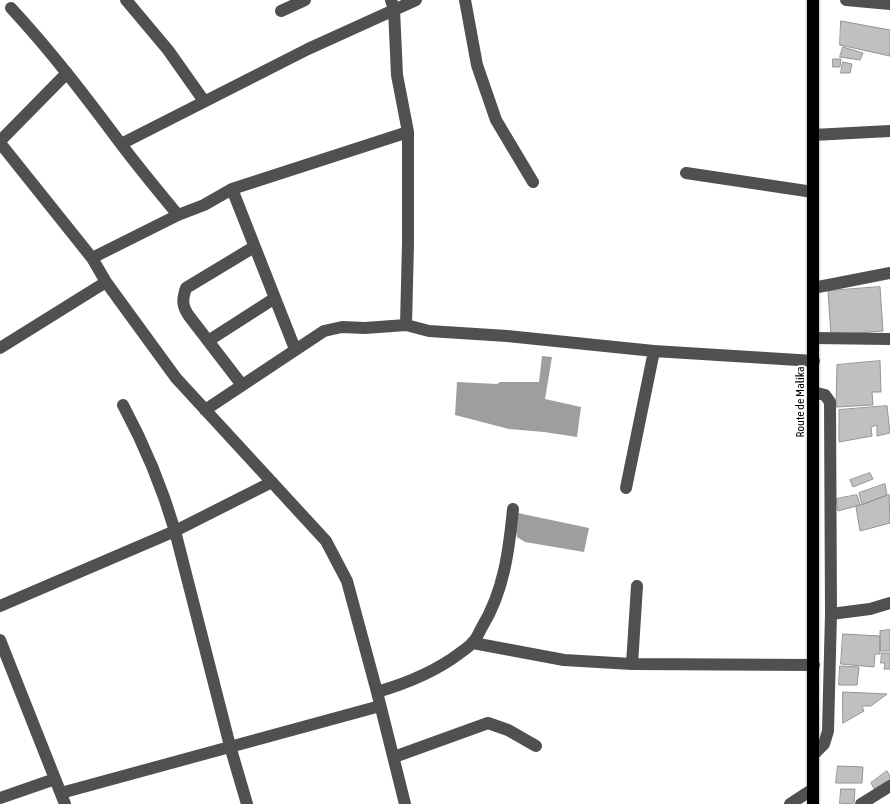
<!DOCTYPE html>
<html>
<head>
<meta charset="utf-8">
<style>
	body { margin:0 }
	canvas { display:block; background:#fff }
</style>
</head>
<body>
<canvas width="890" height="804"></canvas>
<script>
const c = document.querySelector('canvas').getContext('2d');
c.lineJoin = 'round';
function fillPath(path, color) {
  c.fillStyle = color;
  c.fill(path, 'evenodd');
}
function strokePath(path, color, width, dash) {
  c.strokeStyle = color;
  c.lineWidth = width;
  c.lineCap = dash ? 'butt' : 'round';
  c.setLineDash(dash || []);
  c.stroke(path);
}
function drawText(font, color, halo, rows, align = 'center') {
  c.font = font + ' "Asap Condensed",sans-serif';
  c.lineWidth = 4;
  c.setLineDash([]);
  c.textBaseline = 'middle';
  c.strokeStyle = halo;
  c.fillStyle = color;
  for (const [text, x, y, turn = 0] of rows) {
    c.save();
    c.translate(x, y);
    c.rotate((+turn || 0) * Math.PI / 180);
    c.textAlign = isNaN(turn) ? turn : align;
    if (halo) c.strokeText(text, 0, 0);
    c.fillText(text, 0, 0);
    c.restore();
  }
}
const water = new Path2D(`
	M542 356 552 357 545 399 581 407 577 437 544 432 509 429 455 415 457 382 497 384 500 382H539Z
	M513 512 589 528 584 552 525 542 517 537Z`);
const building = new Path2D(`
	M841 21 890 30V56L840 45Z
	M843 47 863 53 860 60 840 57Z
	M833 59H841L840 67H833Z
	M843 62 852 64 850 73H841Z
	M880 287 883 331 831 335 828 291Z
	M880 361 881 392H872L873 405 836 407 837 365Z
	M887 406 890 433 877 436V425L871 427 872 436 839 442V410Z
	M870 473 873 479 853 487 850 480Z
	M885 484 887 495 862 505 859 493Z
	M857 495 860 505 838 511 836 499Z
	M889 495 890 523 860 531 856 507Z
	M890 630V651H880V631Z
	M843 634 880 636V654H875L874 667 841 664Z
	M882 653H890V669H884L885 663H881Z
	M840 666 859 667 857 685H839Z
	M843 692 887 694 871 706H862L864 711 843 723Z
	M838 766 863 767 862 783H836Z
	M887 771 890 776V780L875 790 871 783Z
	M841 789H855L854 803 840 804Z`);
const minor = new Path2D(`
	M126 0 168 50 204 101
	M391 0 394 9 397 75 408 132V243L406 325
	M465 0 477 65 496 120 533 182
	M846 0 890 4
	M11 8C51 51 86 97 121 144 139 168 159 192 178 215
	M281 11 305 0
	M813 135 890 131
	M0 141 67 73
	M0 143 92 258 106 282 176 378 326 541 347 581 377 692 405 804
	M121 144 308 49 416 0
	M686 173 813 192
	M232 189 295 349
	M92 258 178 215 204 205 232 189 408 132
	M813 288 890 273
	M814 338 890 339
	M208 341 275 298
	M0 348 106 282
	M242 385 189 316C182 306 182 300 186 288L254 247
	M813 392 825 395 830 402 831 614 828 731 824 744 813 755
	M123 405C145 446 162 487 175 531L230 746 247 804
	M205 410 324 331 342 327 365 328 406 325 429 331 507 336 654 351 814 361
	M626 488 654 351
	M0 606 175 531 272 482
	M831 614 870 609 890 603
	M0 640 65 804
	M473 643 564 660 632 664 814 665
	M632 664 637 586
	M377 692C408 683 435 672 460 653 464 650 469 647 472 643 477 639 479 632 482 627 504 591 509 550 513 509
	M394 757 488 723 508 730 536 746
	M61 793 380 706
	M0 798 55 779
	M790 804 813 789
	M861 804 890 786`);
const major = new Path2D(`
	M813 0V804`);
const streetNames = [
	["Route de Malika",800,402,-90]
];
fillPath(water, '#9e9e9e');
fillPath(building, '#c0c0c0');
strokePath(building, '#949494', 1);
strokePath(major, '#dbdbdb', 15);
strokePath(minor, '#505050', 12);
strokePath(major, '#000', 12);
drawText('12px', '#000', '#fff', streetNames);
</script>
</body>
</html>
